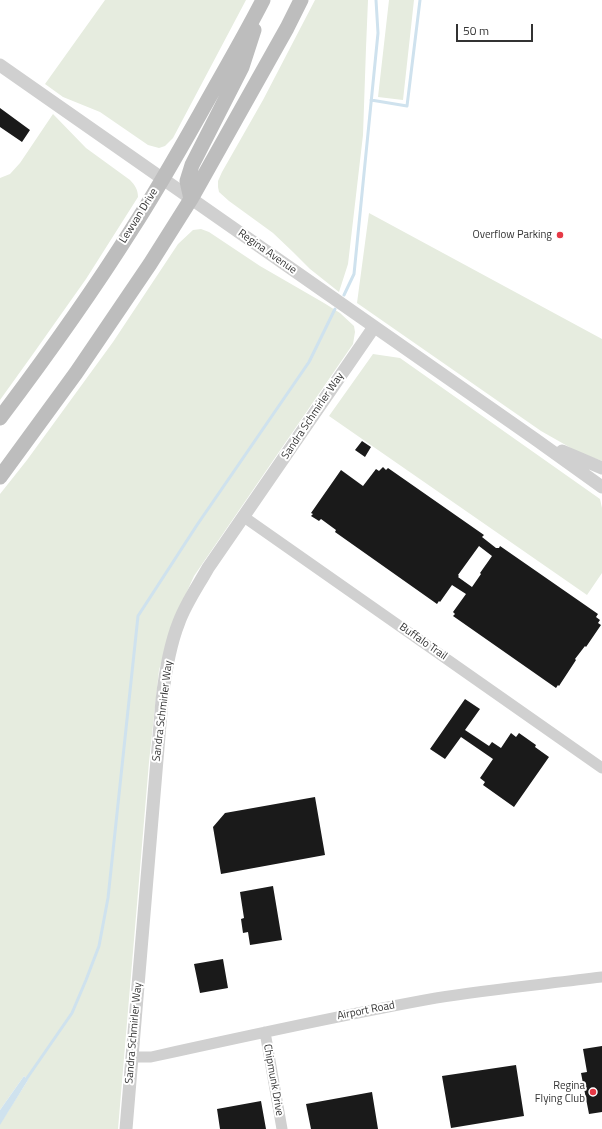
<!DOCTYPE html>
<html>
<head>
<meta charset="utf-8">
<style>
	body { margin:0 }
	#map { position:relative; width:602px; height:1129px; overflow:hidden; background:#fff; font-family:"Titillium Web",sans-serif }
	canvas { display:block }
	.scale { position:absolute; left:456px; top:24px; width:77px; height:18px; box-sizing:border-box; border:2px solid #333; border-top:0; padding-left:5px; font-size:12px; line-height:14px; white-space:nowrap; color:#333; -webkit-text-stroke:3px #fff; paint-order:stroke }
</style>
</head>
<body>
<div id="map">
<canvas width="602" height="1129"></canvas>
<div class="scale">50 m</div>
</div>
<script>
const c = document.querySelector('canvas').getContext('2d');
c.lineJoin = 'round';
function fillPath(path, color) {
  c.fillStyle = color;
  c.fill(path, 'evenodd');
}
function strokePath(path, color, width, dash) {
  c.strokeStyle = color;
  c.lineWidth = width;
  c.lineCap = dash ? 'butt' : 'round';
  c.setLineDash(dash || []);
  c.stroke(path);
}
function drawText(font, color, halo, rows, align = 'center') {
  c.font = font + ' "Titillium Web",sans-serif';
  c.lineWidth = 4;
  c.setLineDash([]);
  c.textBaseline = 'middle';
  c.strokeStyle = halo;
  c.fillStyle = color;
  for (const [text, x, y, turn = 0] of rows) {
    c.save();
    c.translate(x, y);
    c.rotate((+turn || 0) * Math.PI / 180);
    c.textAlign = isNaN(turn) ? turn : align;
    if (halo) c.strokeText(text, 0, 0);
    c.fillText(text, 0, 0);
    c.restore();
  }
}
const green = new Path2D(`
	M105 0H246L173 138 165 146 159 148 148 145 100 112 63 97 45 84Z
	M315 0H368L366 48 363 135 348 264 339 292 310 269 293 252 273 233 229 201 219 192 218 187V181L222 172 263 100Z
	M389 0H414L403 100 378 97Z
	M53 114 86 148 130 180C135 185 138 190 138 197L86 279 33 354 0 400V178L10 174 20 163Z
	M369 213 602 339V461L578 452 541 431 357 303Z
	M201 229 209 232 260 266 324 303 340 313 354 326 355 332 353 344 194 576 175 618 159 670 149 762 118 1129H0V1124L28 1080 24 1076 0 1110V494L27 460 113 342 178 244 193 230Z
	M373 354 400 358 600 499 602 508V573L587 595 329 416Z`);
const water = new Path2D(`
	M24 1076 28 1080 0 1125V1110Z`);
const stream = new Path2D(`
	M371 100 407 106 420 0
	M344 295 354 274 378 33 376 0
	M25 1081 72 1013 86 980 99 946 108 898 138 616 197 525 309 362 335 309`);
const building = new Path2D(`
	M0 108 30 130 22 142 0 127Z
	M362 441 371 447 365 457 355 450Z
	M383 467 386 470 388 468 484 535 482 537 496 548H499L500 546 598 614 596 617 600 620 598 623 601 625 586 647 585 646 575 659 576 660 559 686 558 685 556 688 453 616 455 614 453 612 466 594 452 585 440 602 439 601 437 604 335 532 336 530 321 519 319 521 311 516 313 514 311 513 341 470 363 486 376 469 379 471ZM479 546 492 556 480 573 481 574 472 587 458 577 459 576 458 575Z
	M465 699 480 709 465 730 489 746 492 742 501 748 511 733 516 737 519 733 536 745 535 747 549 757 514 807 483 785 485 782 480 778 493 759 461 737 445 759 430 749Z
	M315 797 325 855 221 874 213 827 225 813Z
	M273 886 282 940 250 945 248 932 243 933 241 919 244 918 240 892Z
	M223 959 228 988 200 993 194 964Z
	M602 1046V1112L589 1114 581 1073 587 1072 583 1049Z
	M516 1065 524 1116 451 1128 442 1076Z
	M372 1092 378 1129H311L306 1104Z
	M261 1101 266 1129H220L217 1109Z`);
const minor = new Path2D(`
	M244 517 602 768
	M265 1032 282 1129
	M132 1057H151C246 1036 341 1015 436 998 491 989 547 984 602 977`);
const tertiary = new Path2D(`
	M0 65 535 439 602 487
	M562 451 602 468
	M126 1129 132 1057 162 700C165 674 169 647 179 622 186 603 198 586 208 568L374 327`);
const secondary = new Path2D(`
	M191 199 187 181 192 165 242 67 254 30
	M0 418C46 357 91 294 132 229 156 192 178 153 200 114 221 76 243 39 263 0
	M0 477 76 373 150 264 191 199 287 28 301 0`);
const markers = [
	[560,235,4,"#e63946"],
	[593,1092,4,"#e63946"]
];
const streetNames = [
	["Lewvan Drive",139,216,-58],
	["Regina Avenue",267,252,35],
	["Sandra Schmirler Way",313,416,-56],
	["Buffalo Trail",423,642,35],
	["Sandra Schmirler Way",163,711,-83],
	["Airport Road",366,1011,-11],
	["Sandra Schmirler Way",134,1033,-85],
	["Chipmunk Drive",273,1080,80]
];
const poiNames = [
	["Overflow Parking",552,235],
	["Regina",585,1086],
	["Flying Club",585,1099]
];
fillPath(green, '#e6ecdf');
fillPath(water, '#cfe2ee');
strokePath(stream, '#cfe2ee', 3);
fillPath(building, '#1a1a1a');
strokePath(minor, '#d0d0d0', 11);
strokePath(tertiary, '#d0d0d0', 13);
strokePath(secondary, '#bdbdbd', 15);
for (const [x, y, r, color] of markers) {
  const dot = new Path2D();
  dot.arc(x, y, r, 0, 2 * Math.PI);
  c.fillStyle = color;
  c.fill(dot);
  strokePath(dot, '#fff', 1.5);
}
drawText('11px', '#333', '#fff', streetNames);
drawText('11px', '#333', '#fff', poiNames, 'right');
</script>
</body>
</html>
